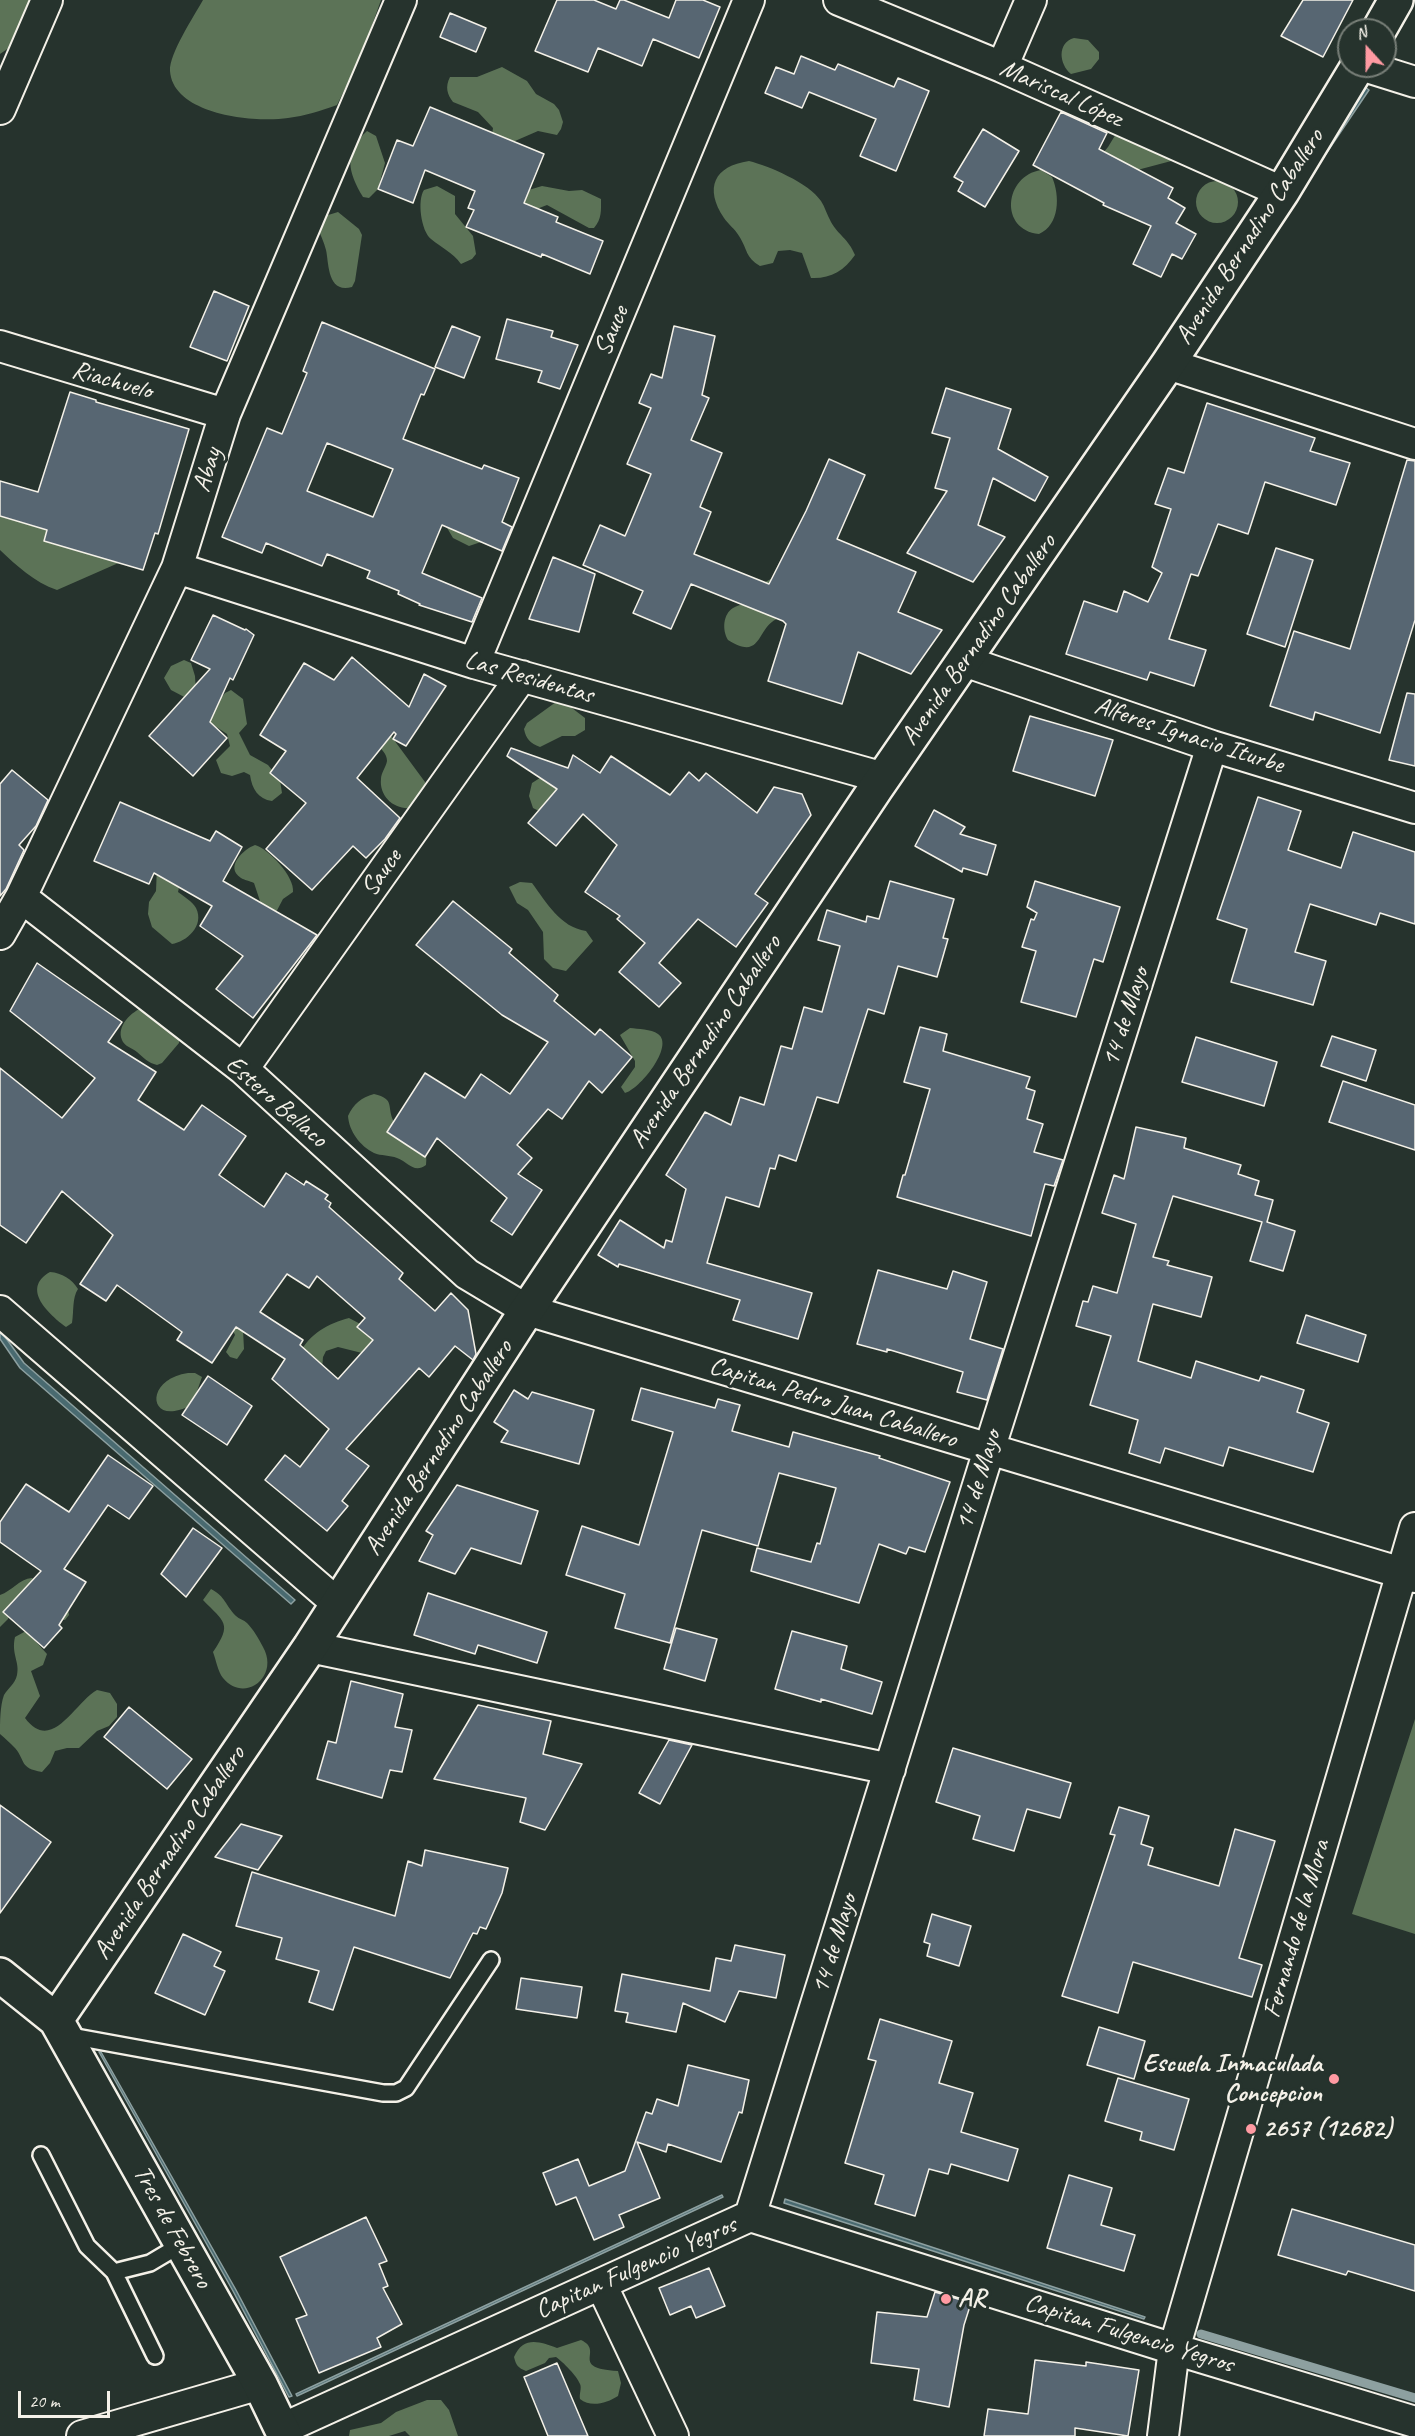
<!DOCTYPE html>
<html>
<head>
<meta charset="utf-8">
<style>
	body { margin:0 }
	#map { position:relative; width:1415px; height:2436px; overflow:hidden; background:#26332d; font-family:Caveat,sans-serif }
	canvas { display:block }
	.north { position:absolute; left:1337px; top:18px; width:60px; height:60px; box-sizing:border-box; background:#26332d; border:2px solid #787f78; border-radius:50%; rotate:339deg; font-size:16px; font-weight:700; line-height:24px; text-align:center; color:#f4f1e8 }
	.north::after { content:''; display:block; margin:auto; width:21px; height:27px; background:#ff9aa2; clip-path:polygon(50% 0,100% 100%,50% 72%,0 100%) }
	.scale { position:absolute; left:18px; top:2391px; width:92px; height:27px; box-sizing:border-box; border:3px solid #f4f1e8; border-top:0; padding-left:8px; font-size:18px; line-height:21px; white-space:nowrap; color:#f4f1e8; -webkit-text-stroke:4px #26332d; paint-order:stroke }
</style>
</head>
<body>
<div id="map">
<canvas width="1415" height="2436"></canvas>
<div class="north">N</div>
<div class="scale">20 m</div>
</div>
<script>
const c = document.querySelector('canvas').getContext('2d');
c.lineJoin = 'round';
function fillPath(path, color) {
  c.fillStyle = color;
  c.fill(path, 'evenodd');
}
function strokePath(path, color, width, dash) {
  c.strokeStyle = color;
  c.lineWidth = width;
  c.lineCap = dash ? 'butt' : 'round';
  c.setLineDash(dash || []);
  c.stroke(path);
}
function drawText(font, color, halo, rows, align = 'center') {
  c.font = font + ' Caveat,sans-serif';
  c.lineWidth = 6;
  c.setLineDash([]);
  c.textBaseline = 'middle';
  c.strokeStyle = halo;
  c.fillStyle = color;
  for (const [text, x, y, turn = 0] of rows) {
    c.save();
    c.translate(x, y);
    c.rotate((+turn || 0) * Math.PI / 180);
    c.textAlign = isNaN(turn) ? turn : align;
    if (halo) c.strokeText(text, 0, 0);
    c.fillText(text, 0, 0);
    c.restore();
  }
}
const green = new Path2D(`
	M0 0H33L29 34 0 54Z
	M203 0H381L361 56 337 105C320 111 305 116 288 118 255 123 173 115 170 71 169 54 194 16 203 0Z
	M1074 38 1088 40 1099 52V59L1091 69 1071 74C1059 64 1057 43 1074 38Z
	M502 67 527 81 536 94 554 104 559 110 563 122 561 129 557 135 538 131 515 141 513 148 491 142 493 128 478 112 453 102C447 94 445 87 450 77H477Z
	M1119 129 1175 160 1126 173 1095 163 1108 147Z
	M367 131 376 136 385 163 378 189 369 198 363 197C348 172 343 153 367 131Z
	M749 161C769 166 809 183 821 201 825 207 827 215 831 222 839 236 848 238 855 255 844 271 830 279 811 278L802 253 790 250 778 251 773 263 760 266C745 257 748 250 739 236 735 229 728 224 724 218 704 188 714 166 749 161Z
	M1041 170 1052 177C1060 195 1060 225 1039 234 999 230 1004 176 1041 170Z
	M1196 202a21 21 0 1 1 42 0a21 21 0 1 1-42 0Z
	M437 186 455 196V214L473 236 476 254 472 259 461 264C452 252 442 248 431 239 421 231 417 200 424 190Z
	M542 186 569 191 582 190 601 199C601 210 602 219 594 228H589L547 205 529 212 516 197 522 192Z
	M338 212 359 229 362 235 355 281 352 287C327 294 329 263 326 250 324 242 320 234 317 226L325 216Z
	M0 516 47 530 123 561 57 590C34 582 17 566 0 550Z
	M486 521 481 542 469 546 453 538 446 526Z
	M777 576 780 618C756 624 764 663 728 640 722 630 723 614 733 608 741 603 750 605 758 601L765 582Z
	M184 660 191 663 195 676 196 693 217 703 225 693 231 690 243 699 247 724 239 733 250 755 268 765 280 780 282 793 272 801C258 799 252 789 250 775L244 772 232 776 221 773 216 760 230 746 227 734 206 720 190 700 171 690 164 678 171 666Z
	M556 702 568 705 585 718V730L575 736H562L540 747C530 743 526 739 524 729L527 723Z
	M383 725 425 782V788L411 808C394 810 379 796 381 779 381 773 386 767 387 761 387 754 381 749 377 744Z
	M543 776 566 784 543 813 533 808 529 796 532 783Z
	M255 845C269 849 295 877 293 892L283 899 273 918 262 907 254 883C250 881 244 880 241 878 224 867 244 849 255 845Z
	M157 866 181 879 178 892C183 896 193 902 196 908 205 926 186 942 172 944L152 927 148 914 149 902 156 891Z
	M520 882 532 883C547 903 560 927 586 931L593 941 566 971 553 968 544 959 543 932 528 910 517 903 509 887Z
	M144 1007 179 1037V1043L162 1063 157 1065C148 1063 144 1058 137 1052 132 1048 124 1046 122 1040 116 1026 132 1011 144 1007Z
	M630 1028C638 1029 651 1029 658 1034 675 1046 639 1090 625 1093L621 1087 635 1067V1061L620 1035Z
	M374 1094C396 1099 386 1107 394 1122 404 1140 430 1136 426 1165 414 1174 408 1162 397 1158 390 1155 381 1156 374 1153 360 1146 349 1131 348 1116 354 1103 361 1098 374 1094Z
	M50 1272C62 1273 72 1279 78 1289 72 1298 74 1311 72 1323L66 1327C50 1315 20 1289 50 1272Z
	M203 1289 243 1330 244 1349 237 1359 230 1357 226 1352 235 1335 232 1328Z
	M349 1318 368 1328 380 1344 362 1353 338 1347 326 1351 323 1357 322 1370 300 1353C309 1334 329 1323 349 1318Z
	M188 1373H195L202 1377C199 1385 196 1396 191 1403 188 1407 184 1409 179 1410 148 1419 147 1379 188 1373Z
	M32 1578 68 1609 69 1615 65 1620 59 1619 17 1598 12 1601 8 1619 0 1627V1595C12 1591 19 1579 32 1578Z
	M211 1589C226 1597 225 1605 236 1616 239 1619 244 1620 247 1623 253 1629 259 1639 263 1647 280 1677 244 1704 223 1678 218 1672 216 1660 213 1652 233 1623 224 1622 203 1600Z
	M26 1631 47 1654 43 1665 31 1671 40 1696 25 1718C52 1754 74 1703 97 1690L110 1693 117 1704V1717L109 1726 97 1731 79 1748H67L55 1751 50 1763 42 1772C19 1768 26 1761 15 1748 10 1743 5 1738 0 1734 0 1722 0 1706 4 1695 8 1688 15 1684 17 1675 20 1662 11 1654 15 1637Z
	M1415 1719V1934L1352 1914Z
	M581 2340C605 2351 568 2368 618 2371L621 2383 618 2396C607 2403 591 2408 580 2399 579 2394 582 2388 580 2384 577 2376 563 2362 556 2357L549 2358 545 2363 526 2371C518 2368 516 2365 514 2357 523 2336 539 2341 557 2348Z
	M427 2400H441L449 2410 458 2436H410L405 2431 389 2436H349L350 2430 381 2423 396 2412Z`);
const water = new Path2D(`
	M1365 87 1369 90 1290 207 1287 206Z
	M0 1330 24 1363 295 1600 291 1604 20 1368 0 1339Z
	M99 2052H101L236 2290 292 2396 289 2397 233 2291Z
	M722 2195 723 2197 297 2396 296 2394Z
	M785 2199 1145 2317 1144 2319 784 2203Z`);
const stream = new Path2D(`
	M1201 2334 1415 2398`);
const building = new Path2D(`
	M557 0H594L616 9 620 0H624L669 18 676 0H703L720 7 699 58 653 39 642 66 598 48 588 72 535 51Z
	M1303 0H1353L1323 57 1281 36Z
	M450 13 486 28 476 52 440 37Z
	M801 56 835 70 838 64 894 87 898 78 929 91 896 171 860 156 876 119 809 92 802 108 765 93 776 67 794 74Z
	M430 107 544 154 524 203 558 217 556 222 603 241 590 274 542 254 541 257 466 227 474 210 468 208 475 191 425 170 413 203 378 189 397 140 413 146Z
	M1061 112 1107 133 1099 149 1173 188 1168 198 1185 208 1176 223 1196 234 1182 259 1172 254 1161 277 1133 264 1151 226 1103 205 1104 203 1033 165Z
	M983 129 1019 151 985 207 958 191 963 182 954 177Z
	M214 291 249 306 227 361 190 347Z
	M507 319 553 331 551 337 578 345 560 389 538 382 542 371 496 359Z
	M322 322 435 369 424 395 421 394 403 439 482 469 484 465 519 478 502 522 512 527 502 551 442 525 422 573 482 598 472 622 419 605 420 604 398 594 399 591 367 578 370 571 327 554 322 566 266 543 262 553 222 537 267 428 282 434 307 373 303 371ZM327 443 393 469 373 517 307 491Z
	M452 326 480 337 464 378 435 367Z
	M674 326 715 336 702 395 709 398 691 440 722 453 700 507 711 512 694 554 769 584 806 511 829 459 865 475 837 539 916 572 898 612 942 630 911 674 858 652 842 704 768 681 786 624 783 621 691 584 671 629 633 613 643 591 583 565 600 525 625 536 651 474 627 464 651 408 639 403 651 374 662 378Z
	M946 388 1011 409 998 449 1048 477 1035 501 993 478 978 525 1005 537 973 582 907 553 947 491 935 488 950 438 932 433Z
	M70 392 96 400V402L189 429 158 534 155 533 143 570 44 541 47 530 0 516V481L38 492Z
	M1207 403 1315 438 1310 451 1350 463 1336 505 1265 482 1248 534 1218 524 1198 576 1191 574 1169 639 1206 650 1194 686 1150 672 1147 680 1066 654 1084 601 1117 612 1124 591 1148 602 1162 573 1152 567 1171 509 1155 504 1168 468 1184 473Z
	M1407 460 1415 461V620L1380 733 1315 712 1313 720 1270 706 1294 631 1350 649Z
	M1276 548 1313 560 1285 647 1247 634Z
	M553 557 595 574 579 632 529 619Z
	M213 615 245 630 246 629 254 635 233 680 230 678 210 722 227 738 193 776 149 736 210 669 191 660Z
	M352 657 409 707 424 674 446 686 406 746 393 739 396 734 394 732 357 778 400 818 385 839 366 858 353 846 312 890 266 849 306 803 270 773 286 751 260 735 304 663 334 680Z
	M1407 693 1415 694V766L1389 760Z
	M1030 716 1113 740 1095 796 1013 771Z
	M511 748 568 768 573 755 600 773 611 756 670 795 689 772 699 781 706 773 757 813 774 787 802 794 811 815 755 894 768 903 736 947 698 919 659 963 681 983 659 1007 619 972 645 943 617 919 620 916 585 892 617 845 583 814 556 846 528 823 557 789 507 756Z
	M12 770 48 800 36 826 19 845 24 850 6 889 0 896V784Z
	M1258 797 1301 811 1288 850 1341 868 1353 832 1415 852V924L1380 913 1376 925 1310 904 1295 952 1326 961 1313 1005 1231 982 1247 929 1217 919Z
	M120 802 210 841 216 831 242 847 223 881 317 935 253 1018 216 989 243 956 200 926 212 906 154 873 149 884 94 861Z
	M934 810 965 827 960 834 996 845 987 875 963 868 962 872 915 846Z
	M890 881 954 899 943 938 948 939 937 977 898 966 884 1014 868 1009 838 1103 817 1097 796 1161 779 1155 775 1169 770 1168 759 1207 726 1197 707 1263 812 1293 798 1339 733 1320 740 1300 619 1264 618 1267 598 1255 620 1220 664 1248 666 1240 672 1242 686 1189 666 1175 705 1112 731 1125 740 1097 764 1105 781 1046 792 1049 804 1007 822 1012 840 946 818 940 827 910 866 922 867 916 879 919Z
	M1035 881 1120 907 1103 962 1094 959 1076 1017 1021 1002 1036 951 1022 947 1031 919 1034 920 1037 913 1027 907Z
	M453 901 512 949 509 953 558 995 554 1001 595 1035 600 1029 632 1057 602 1093 589 1081 562 1119 548 1109 517 1145 532 1158 518 1174 542 1190 512 1235 491 1221 507 1198 437 1138 425 1157 387 1132 425 1073 465 1098 481 1074 510 1094 548 1042 502 1015 416 945Z
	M37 963 122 1022 108 1042 156 1072 138 1100 184 1130 202 1105 246 1136 219 1175 264 1207 286 1173 304 1185 306 1181 328 1195 325 1199 331 1203 329 1207 403 1273 399 1279 435 1311 451 1293 468 1310 476 1354 473 1360 455 1346 429 1377 419 1368 346 1449 369 1466 342 1501 348 1506 327 1531 265 1480 285 1455 300 1467 329 1429 272 1379 285 1359 236 1327 212 1363 177 1340 182 1332 117 1285 106 1301 80 1284 113 1235 62 1191 26 1243 0 1225V1068L62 1118 95 1078 10 1011ZM287 1274 309 1288 317 1276 365 1318 357 1327 373 1340 338 1379 300 1345 303 1340 260 1312Z
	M920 1027 947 1034 943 1051 1030 1077 1026 1088 1035 1091 1027 1119 1043 1124 1034 1152 1063 1160 1054 1186 1045 1184 1031 1236 897 1197 903 1175H905L930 1089 904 1082Z
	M1332 1036 1376 1050 1366 1081 1321 1066Z
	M1196 1037 1277 1062 1264 1106 1182 1082Z
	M1343 1081 1415 1105V1150L1329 1122Z
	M1136 1127 1186 1138 1184 1148 1241 1165 1238 1174 1259 1181 1255 1195 1273 1200 1267 1222 1295 1231 1283 1271 1250 1261 1262 1222 1173 1196 1153 1257 1169 1261 1167 1265 1212 1277 1201 1317 1153 1304 1138 1361 1191 1378 1196 1361 1259 1381 1261 1376 1304 1390 1297 1412 1329 1423 1313 1472 1229 1447 1223 1466 1165 1448 1160 1463 1129 1453 1138 1420 1090 1405 1111 1336 1076 1326 1083 1301 1088 1302 1093 1286 1117 1293 1136 1224 1102 1213 1114 1175 1124 1179Z
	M878 1270 947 1289 953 1271 987 1282 970 1339 1003 1349 987 1400 957 1392 963 1372 887 1349V1352L857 1344Z
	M1306 1315 1366 1335 1358 1362 1297 1343Z
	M208 1376 252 1406 227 1445 182 1415Z
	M641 1388 715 1408 718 1399 740 1405 732 1431 789 1447 793 1432 880 1456 879 1458 950 1482 925 1552 909 1547 906 1554 879 1544 859 1603 751 1571 757 1548 811 1562 817 1543 820 1544 836 1488 779 1473 758 1546 702 1530 670 1643 615 1628 625 1594 566 1575 582 1526 639 1545 673 1432 632 1420Z
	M514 1390 528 1399 532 1392 594 1410 579 1464 501 1442 508 1431 494 1422Z
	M108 1455 153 1486 129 1519 108 1505 64 1569 86 1582 59 1625 62 1628 44 1648 3 1612 41 1571 0 1542V1522L26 1484 69 1512Z
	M457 1485 538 1511 521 1564 471 1548 455 1574 419 1561 433 1535 426 1531Z
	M193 1528 222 1548 186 1597 161 1574Z
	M428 1593 547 1632 537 1663 478 1645 475 1654 414 1635Z
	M676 1628 717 1639 705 1681 664 1669Z
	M792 1631 847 1646 841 1669 882 1682 872 1714 821 1699V1702L775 1689Z
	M351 1681 403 1694 395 1727 412 1730 402 1772 390 1770 382 1798 317 1779 328 1741 336 1743Z
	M478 1705 551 1721 543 1754 582 1764 545 1830 520 1822 526 1798 434 1779Z
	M129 1707 192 1759 167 1789 104 1737Z
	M669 1740 692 1745 660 1804 639 1793Z
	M953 1748 1071 1783 1060 1818 1027 1809 1014 1851 973 1839 980 1816 936 1802Z
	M0 1805 51 1842 0 1913Z
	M1119 1807 1149 1816 1141 1844 1153 1848 1148 1865 1219 1886 1235 1829 1275 1841 1239 1958 1262 1965 1252 1997 1133 1962 1118 2013 1062 1996 1115 1835 1110 1834Z
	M241 1824 282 1836 258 1870 215 1857Z
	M425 1850 508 1868 502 1893 486 1929 480 1927 477 1934 473 1933 450 1978 354 1947 333 2010 309 2002 319 1971 276 1959 282 1938 236 1926 252 1872 395 1916 408 1861 422 1866Z
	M932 1914 971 1926 959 1966 927 1956 930 1944 924 1942Z
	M183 1934 221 1952 214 1966 225 1971 205 2015 155 1993Z
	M735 1945 785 1955 776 1998 739 1991 725 2022 683 2003 676 2032 626 2022 628 2013 615 2011 622 1974 710 1991 716 1958 731 1961Z
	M521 1978 582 1987 577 2018 516 2009Z
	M880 2019 952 2041 939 2083 973 2093 961 2132 1018 2149 1008 2181 951 2164 948 2174 929 2169 915 2216 875 2204 884 2175 845 2163 876 2061 868 2059Z
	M1099 2027 1145 2041 1134 2079 1087 2065Z
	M688 2065 749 2080 742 2113 739 2112 721 2162 668 2144 666 2152 637 2142 660 2198 619 2215 624 2227 594 2240 576 2197 556 2205 543 2173 578 2159 589 2186 625 2171 646 2112 652 2114 657 2099 678 2106Z
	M1118 2078 1189 2099 1174 2150 1140 2140 1142 2132 1105 2121Z
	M1069 2175 1112 2188 1101 2225 1135 2235 1124 2271 1047 2248Z
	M1292 2209 1415 2245V2291L1348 2271 1346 2275 1278 2255Z
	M366 2217 387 2261 379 2264 388 2286 383 2288 402 2324 377 2338 381 2347 319 2373 296 2319 307 2315 280 2257Z
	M709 2268 725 2306 696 2318 691 2306 670 2315 659 2288Z
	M935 2292 971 2303 964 2325 949 2407 914 2400 919 2369 871 2363 877 2312 927 2317Z
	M1035 2360 1086 2366V2362L1139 2370 1128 2436 1075 2428V2436H984L988 2409 1028 2414Z
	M557 2363 588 2436H548L524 2377Z`);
const service = new Path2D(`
	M65 2035 383 2093H396L406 2088 491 1960
	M41 2155 87 2246 114 2272 150 2263 182 2244
	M114 2272 155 2356`);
const minor = new Path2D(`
	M839 0 1002 67 1282 192
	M1364 66 1415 82
	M1002 67 1031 0
	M0 109 47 0
	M0 346 225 414
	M1168 364 1415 444
	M177 568 474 663 884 778
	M964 661 1212 746 1415 808
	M474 663 749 0
	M21 897 243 1069 467 1274 527 1310 1415 1577
	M0 934 21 897 177 568 225 414 401 0
	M243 1069 522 676
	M0 1311 338 1604
	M310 1647 890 1769
	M750 2216 989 1450 1212 746
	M601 2284 673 2436
	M282 2429 750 2216 1174 2349 1415 2422
	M82 2436 260 2384
	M1163 2436 1174 2349 1415 1528`);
const tertiary = new Path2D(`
	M1379 30 1396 0
	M0 1975 56 2020 260 2384 285 2436
	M56 2020 310 1647 527 1310 876 788 1168 364 1282 192 1358 66`);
const markers = [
	[1334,2079,6,"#ff9aa2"],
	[1251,2129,6,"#ff9aa2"],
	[946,2299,6,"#ff9aa2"]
];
const streetNames = [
	["Mariscal López",1061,94,24],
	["Avenida Bernadino Caballero",1250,237,-57],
	["Sauce",612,331,-67],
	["Riachuelo",112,381,16],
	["Abay",208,470,-73],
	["Avenida Bernadino Caballero",979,640,-55],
	["Las Residentas",529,678,16],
	["Alferes Ignacio Iturbe",1189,736,18],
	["Sauce",382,873,-55],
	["14 de Mayo",1126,1017,-72],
	["Avenida Bernadino Caballero",706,1042,-56],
	["Estero Bellaco",276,1102,41],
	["Capitan Pedro Juan Caballero",833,1403,17],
	["Avenida Bernadino Caballero",439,1448,-57],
	["14 de Mayo",979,1480,-73],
	["Avenida Bernadino Caballero",170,1853,-56],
	["Fernando de la Mora",1297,1929,-74],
	["14 de Mayo",835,1944,-73],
	["Tres de Febrero",172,2227,61],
	["Capitan Fulgencio Yegros",636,2268,-24],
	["Capitan Fulgencio Yegros",1129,2334,17]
];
const poiNames = [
	["Escuela Inmaculada",1322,2064,"right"],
	["Concepcion",1322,2094,"right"],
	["2657 (12682)",1263,2129],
	["AR",958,2299]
];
fillPath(green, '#5c7357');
fillPath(water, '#496a70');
strokePath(water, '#8da0a0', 1.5);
strokePath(stream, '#8da0a0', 9);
fillPath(building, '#576672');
strokePath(building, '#f4f1e8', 1.5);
strokePath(service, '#f4f1e8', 20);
strokePath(minor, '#f4f1e8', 34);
strokePath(tertiary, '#f4f1e8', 38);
strokePath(service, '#26332d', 15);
strokePath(minor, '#26332d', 30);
strokePath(tertiary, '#26332d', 33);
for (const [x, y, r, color] of markers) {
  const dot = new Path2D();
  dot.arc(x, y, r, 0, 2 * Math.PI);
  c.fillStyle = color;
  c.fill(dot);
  strokePath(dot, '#26332d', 2);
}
drawText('26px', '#f4f1e8', '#26332d', streetNames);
drawText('bold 26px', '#f4f1e8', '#26332d', poiNames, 'left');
</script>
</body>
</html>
